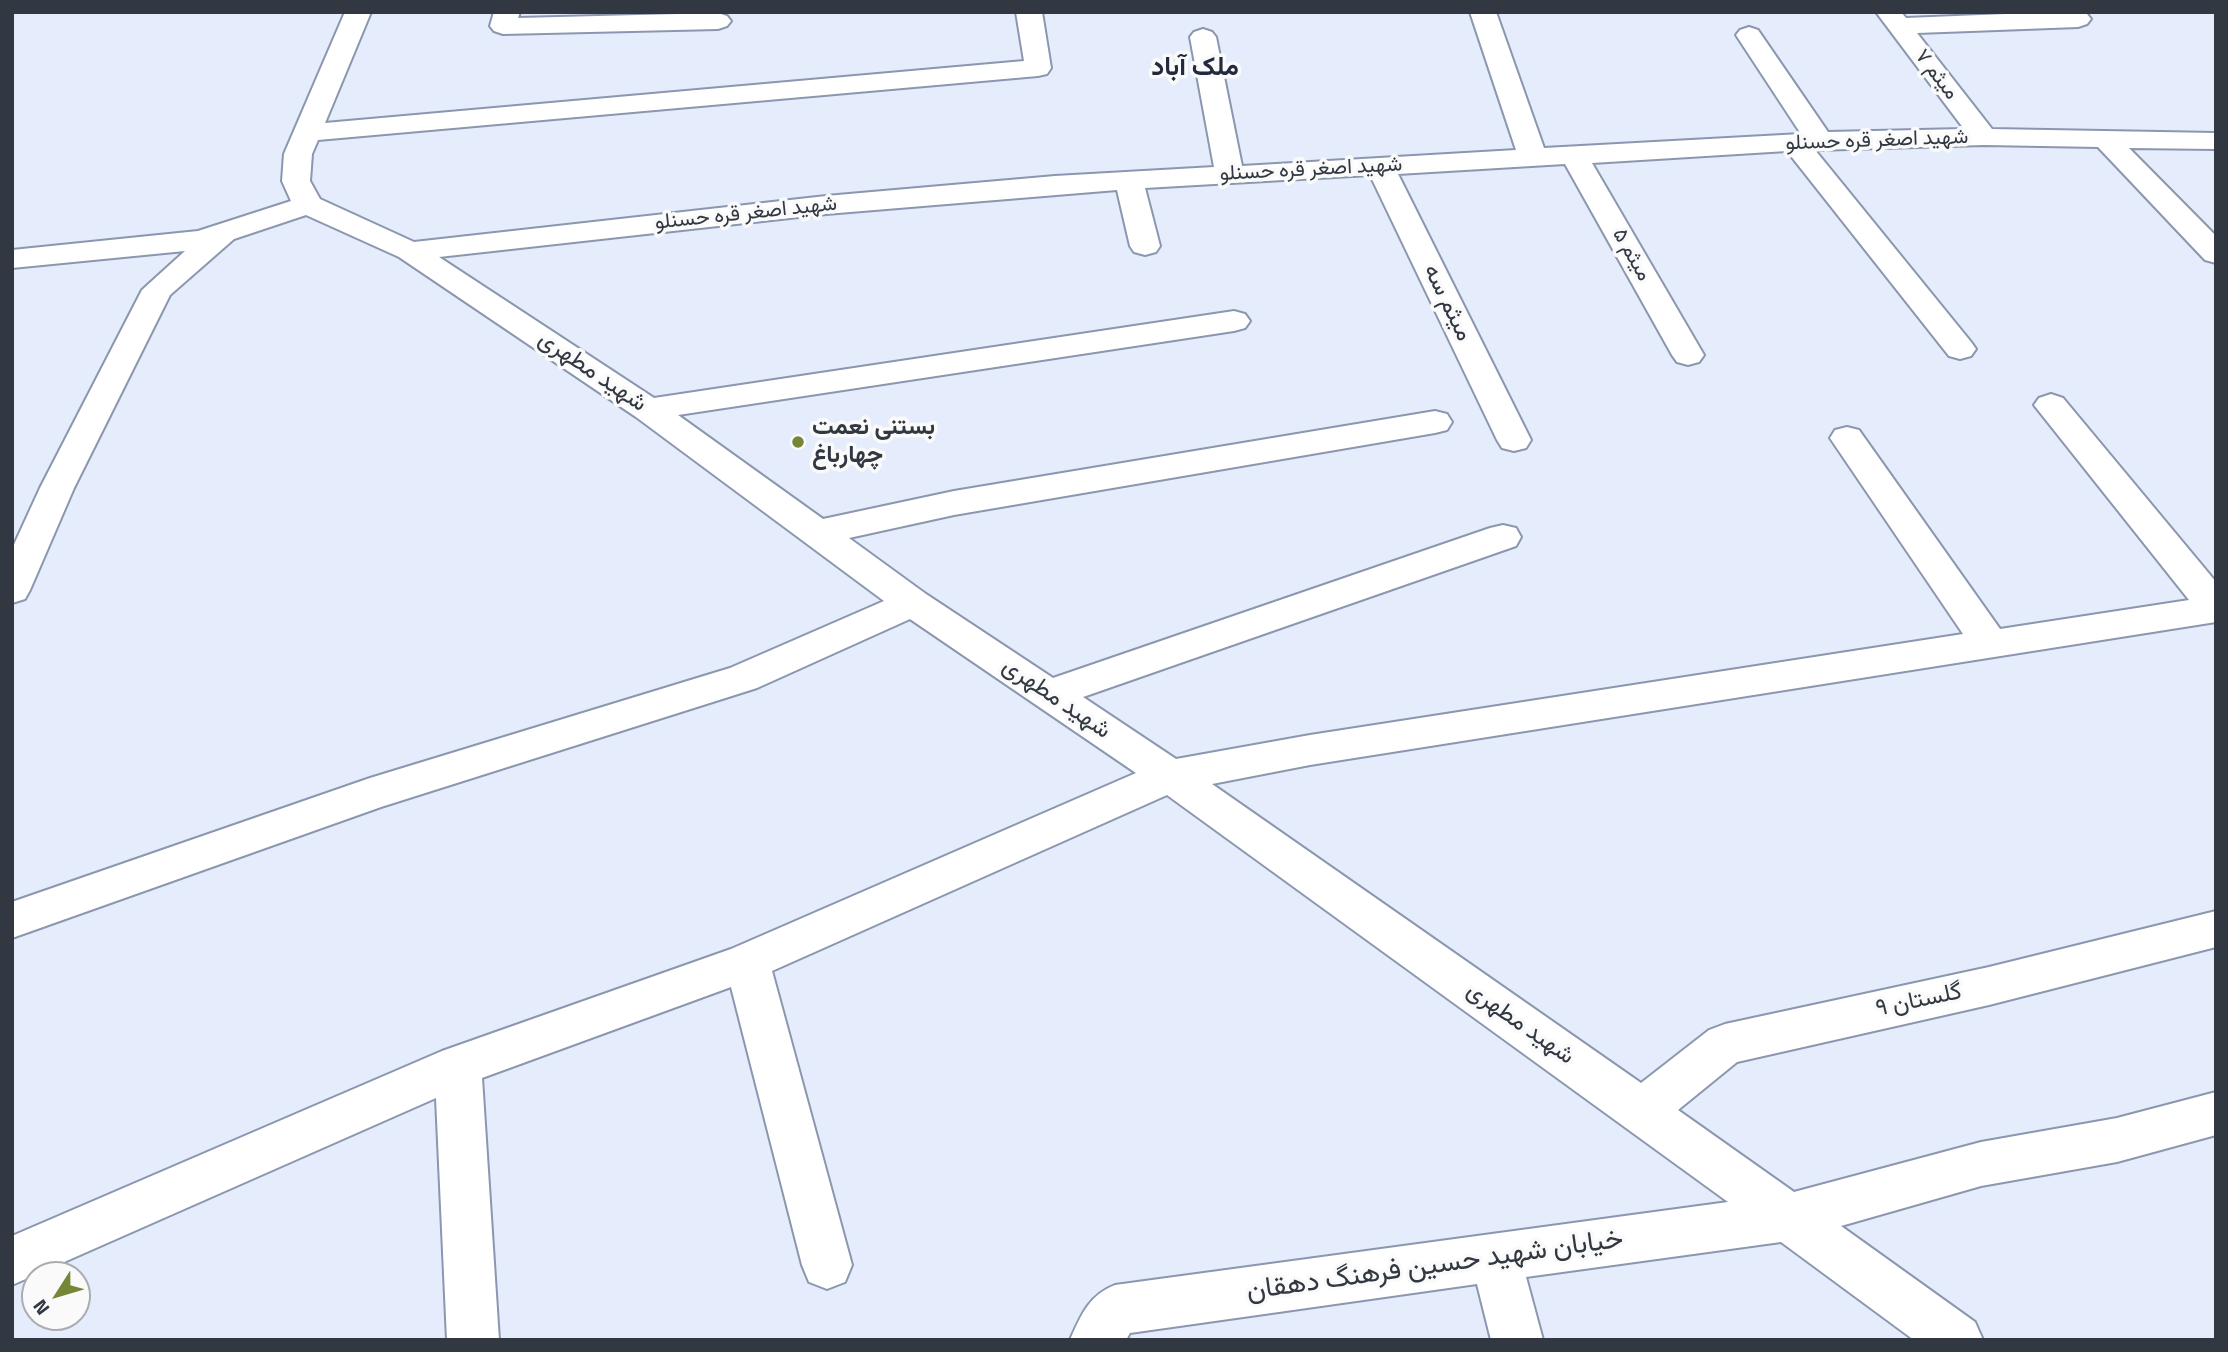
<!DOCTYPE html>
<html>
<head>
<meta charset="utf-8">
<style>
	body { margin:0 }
	#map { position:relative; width:2228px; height:1352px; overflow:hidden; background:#e5edfc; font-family:"Titillium Web",sans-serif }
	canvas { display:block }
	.frame { position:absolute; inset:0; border:14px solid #323841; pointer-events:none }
	.north { position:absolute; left:21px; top:1261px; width:70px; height:70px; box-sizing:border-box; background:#fafafa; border:2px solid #aaacb0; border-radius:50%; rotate:233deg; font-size:19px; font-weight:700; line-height:28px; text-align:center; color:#323841 }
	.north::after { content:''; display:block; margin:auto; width:24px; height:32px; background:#758737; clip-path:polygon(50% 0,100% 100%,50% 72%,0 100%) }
</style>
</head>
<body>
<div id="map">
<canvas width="2228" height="1352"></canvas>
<div class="frame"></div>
<div class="north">N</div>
</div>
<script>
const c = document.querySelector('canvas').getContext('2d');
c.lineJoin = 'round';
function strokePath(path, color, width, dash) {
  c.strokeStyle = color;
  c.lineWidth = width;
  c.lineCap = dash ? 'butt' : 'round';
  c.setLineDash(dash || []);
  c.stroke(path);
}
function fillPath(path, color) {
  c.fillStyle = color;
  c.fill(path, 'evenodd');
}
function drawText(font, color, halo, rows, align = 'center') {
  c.font = font + ' "Titillium Web",Vazirmatn,sans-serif';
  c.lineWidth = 7;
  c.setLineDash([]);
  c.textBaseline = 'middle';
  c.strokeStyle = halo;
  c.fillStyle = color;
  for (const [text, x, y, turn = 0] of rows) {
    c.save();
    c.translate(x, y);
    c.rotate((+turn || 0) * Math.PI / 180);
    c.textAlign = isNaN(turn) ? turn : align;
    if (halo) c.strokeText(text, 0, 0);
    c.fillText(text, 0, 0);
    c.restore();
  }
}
const minor = new Path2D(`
	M345 12H371L325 123 1024 61 1016 12H1042L1051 68 1047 74 1038 76 318 140 312 154 310 181 320 199 414 242 826 196 1055 176 1214 167 1190 37 1194 32 1203 29 1212 32 1216 37 1242 166 1516 150 1470 12H1496L1544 148 1801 134 1736 35 1740 30 1749 27 1758 30 1828 132 1964 129 1876 12H1901L1906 18 2055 12 2087 14 2091 19 2087 24 2078 27 1917 33 1992 129 2216 133V149L2129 148 2216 236V263L2205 260 2098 147 1984 145 1815 150 1971 342 1976 349 1971 356 1960 359 1949 356 1787 151 1592 163 1704 355 1699 362 1688 365 1677 362 1672 355 1565 164 1398 174 1531 440 1526 448 1514 451 1502 448 1497 440 1370 175 1145 188 1160 246 1156 252 1145 255 1134 252 1130 246 1117 190 826 214 439 257 654 398 1234 311 1245 314 1250 321 1245 328 1234 331 678 415 823 519 954 491 1435 411 1447 414 1452 422 1447 430 1435 433 954 515 849 538 926 594 1053 678 1490 528 1503 525 1516 528 1521 537 1516 546 1083 697 1176 759 1310 735 1963 634 1830 438 1835 430 1847 427 1859 430 2000 629 2189 600 2034 405 2039 398 2051 394 2063 398 2216 582V622L1310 765 1212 784 1641 1083 1709 1030 1725 1024 1989 967 2216 911V947L1989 1005 1737 1062 1678 1110 1794 1192 1981 1142 2117 1118 2216 1092V1135L2117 1162 1981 1186 1841 1226 1975 1322 1983 1340H1914L1781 1242 1526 1277 1543 1340H1491L1477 1284 1130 1333 1126 1340H1070C1081 1315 1089 1295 1115 1285L1728 1202 1167 795 772 971 852 1265 845 1282 827 1289 809 1282 802 1265 731 987 482 1078 499 1340H447L436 1098 12 1285V1236L442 1051 731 949 1136 773 910 619 757 688 381 807 12 938V902L370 778 730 668 884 601 636 417 399 257 306 215 234 239 170 295 74 488 30 590 25 599 12 603V549L40 488 142 290 185 251 12 268V250L198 231 291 201 282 181 284 154Z
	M494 12H520L518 18 718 13 727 16 731 21 727 26 718 29 503 34 494 31 490 26Z`);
const markers = [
	[798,442,7,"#758737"]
];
const farStreetnames = [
	["میثم ۷",1936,75,52],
	["شهید اصغر قره حسنلو",1877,141,-2],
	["شهید اصغر قره حسنلو",1311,170,-3],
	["شهید اصغر قره حسنلو",746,214,-6],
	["میثم ۵",1631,255,60]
];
const streetNames = [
	["میثم سه",1447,303,64],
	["شهید مطهری",592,372,34],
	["شهید مطهری",1056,699,34],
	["گلستان ۹",1919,1001,-12],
	["شهید مطهری",1520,1024,35]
];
const poiNames = [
	["بستنی نعمت",812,428],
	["چهارباغ",812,456]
];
const farDistrictnames = [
	["ملک آباد",1195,69]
];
const nearStreetnames = [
	["خیابان شهید حسین فرهنگ دهقان",1435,1266,-8]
];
strokePath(minor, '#8b97ae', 4);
fillPath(minor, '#fff');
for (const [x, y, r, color] of markers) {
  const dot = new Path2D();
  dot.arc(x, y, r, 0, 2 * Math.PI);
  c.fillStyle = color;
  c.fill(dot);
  strokePath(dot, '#fafafa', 2.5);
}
drawText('21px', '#323841', '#fafafa', farStreetnames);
drawText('24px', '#323841', '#fafafa', streetNames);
drawText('bold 24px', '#323841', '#fafafa', poiNames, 'left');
drawText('bold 26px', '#222b3e', '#fafafa', farDistrictnames);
drawText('28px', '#323841', '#fafafa', nearStreetnames);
</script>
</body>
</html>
